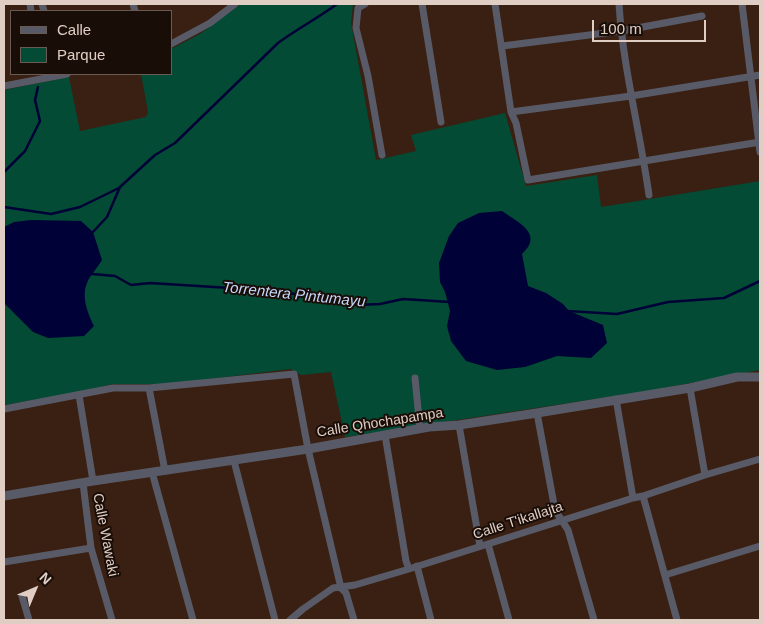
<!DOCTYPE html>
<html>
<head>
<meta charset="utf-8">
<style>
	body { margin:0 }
	#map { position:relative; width:764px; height:624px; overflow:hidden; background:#3a2012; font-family:Helvetica,sans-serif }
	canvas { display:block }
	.frame { position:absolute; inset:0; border:5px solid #e0cec5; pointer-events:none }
	.legend { position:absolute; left:10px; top:10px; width:162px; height:65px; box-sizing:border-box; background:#190d07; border:1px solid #695a53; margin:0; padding:6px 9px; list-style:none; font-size:15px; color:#e0cec5 }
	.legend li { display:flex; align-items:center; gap:10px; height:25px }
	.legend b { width:25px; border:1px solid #695a53 }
	.north { position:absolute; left:10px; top:564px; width:50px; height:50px; -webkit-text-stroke:4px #190d07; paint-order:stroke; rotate:45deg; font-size:14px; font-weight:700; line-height:20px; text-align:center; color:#e0cec5 }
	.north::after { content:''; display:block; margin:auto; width:18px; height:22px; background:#e0cec5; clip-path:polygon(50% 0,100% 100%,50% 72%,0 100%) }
	.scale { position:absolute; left:592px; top:20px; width:114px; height:22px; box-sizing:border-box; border:2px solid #e0cec5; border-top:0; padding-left:6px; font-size:15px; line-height:18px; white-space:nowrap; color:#e0cec5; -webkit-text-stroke:4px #190d07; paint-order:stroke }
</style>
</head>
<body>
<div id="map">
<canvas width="764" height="624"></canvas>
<div class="frame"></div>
<ul class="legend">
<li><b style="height:6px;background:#585b67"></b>Calle</li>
<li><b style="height:14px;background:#034b34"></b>Parque</li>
</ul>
<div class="north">N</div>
<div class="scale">100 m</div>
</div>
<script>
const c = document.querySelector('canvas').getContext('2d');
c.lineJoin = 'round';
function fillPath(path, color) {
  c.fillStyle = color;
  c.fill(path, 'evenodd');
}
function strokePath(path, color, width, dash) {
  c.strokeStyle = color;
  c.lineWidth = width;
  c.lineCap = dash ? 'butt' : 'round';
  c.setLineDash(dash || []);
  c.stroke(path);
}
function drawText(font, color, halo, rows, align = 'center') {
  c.font = font + ' Helvetica,sans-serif';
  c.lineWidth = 4;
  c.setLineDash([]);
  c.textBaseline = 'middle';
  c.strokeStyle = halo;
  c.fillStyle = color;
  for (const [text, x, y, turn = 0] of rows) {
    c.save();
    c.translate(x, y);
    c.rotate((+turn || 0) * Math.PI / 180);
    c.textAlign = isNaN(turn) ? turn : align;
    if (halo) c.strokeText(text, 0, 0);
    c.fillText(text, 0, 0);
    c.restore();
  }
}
const green = new Path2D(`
	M241 4H353L351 23 376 160 416 151 411 135 505 113 526 186 597 175 601 207 760 181V370L648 391 345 437 331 372 301 375 291 369 168 384H112L82 392 4 405V90L69 77 80 131 146 117 148 112 141 74H171V49L200 34Z`);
const water = new Path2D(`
	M502 211C519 223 544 234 522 254L528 286 546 293 563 304 569 311 603 325 607 343 591 358 557 356 525 367 497 370 466 361 451 341 447 326 450 311 445 292 440 282 439 263 449 236 458 223 479 213Z
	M31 220 81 221 93 232 102 260C98 267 89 277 87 283 81 297 88 314 94 326L84 336 48 338 33 332 4 303V227L14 222Z`);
const stream = new Path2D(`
	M4 172 25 151 40 121 35 100 38 87
	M4 207 51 214 80 207 119 188
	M91 234 107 217 120 187 155 155 175 143 278 43C297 29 318 18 337 4
	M92 274 115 276 131 285 150 283 278 291 357 305 380 304 403 299 450 302
	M567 311 617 314 668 302 724 298 760 281`);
const minor = new Path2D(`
	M30 4 31 11
	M42 4 44 11
	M133 4 135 11
	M365 4 358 8 356 28 368 76 382 155
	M422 4 441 122
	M495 4 511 112 516 123 528 180 760 142
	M619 4C623 68 640 131 649 195
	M742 4 760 152
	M171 44 210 23 235 4
	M502 46 621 31 702 16
	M4 86 67 74
	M511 112 631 96 760 75
	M415 378 420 429
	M149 388 165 471
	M690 388 705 475
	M79 395 93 481
	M616 399 633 498
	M4 409 113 388H149L294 374 308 449 341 588 346 593 354 620
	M537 413 555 510 568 530 594 620
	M459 425 480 546
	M385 435 406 561 409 569
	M234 461 275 620
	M152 472 193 620
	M83 483 91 548 112 620
	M643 496 677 620
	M488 544 509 620
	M4 562 91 548
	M417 566 431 620
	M665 575 760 546
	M22 596 29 620
	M290 620 303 609 333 588 355 585 409 569 633 498 643 496 705 475 760 459`);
const tertiary = new Path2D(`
	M4 496 93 481 308 449 429 427 459 425 537 413 690 388 737 377H760`);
const streetNames = [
	["Calle Qhochapampa",380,423,-9],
	["Calle T'ikallajta",518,521,-18],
	["Calle Wawaki",105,535,79]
];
const waterNames = [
	["Torrentera Pintumayu",294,295,6]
];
fillPath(green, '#034b34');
fillPath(water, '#000137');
strokePath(stream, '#000137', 2.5);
strokePath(minor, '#585b67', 7);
strokePath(tertiary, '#585b67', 9);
drawText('14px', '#e0cec5', '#190d07', streetNames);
drawText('italic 15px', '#c5d6fa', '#190d07', waterNames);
</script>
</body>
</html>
